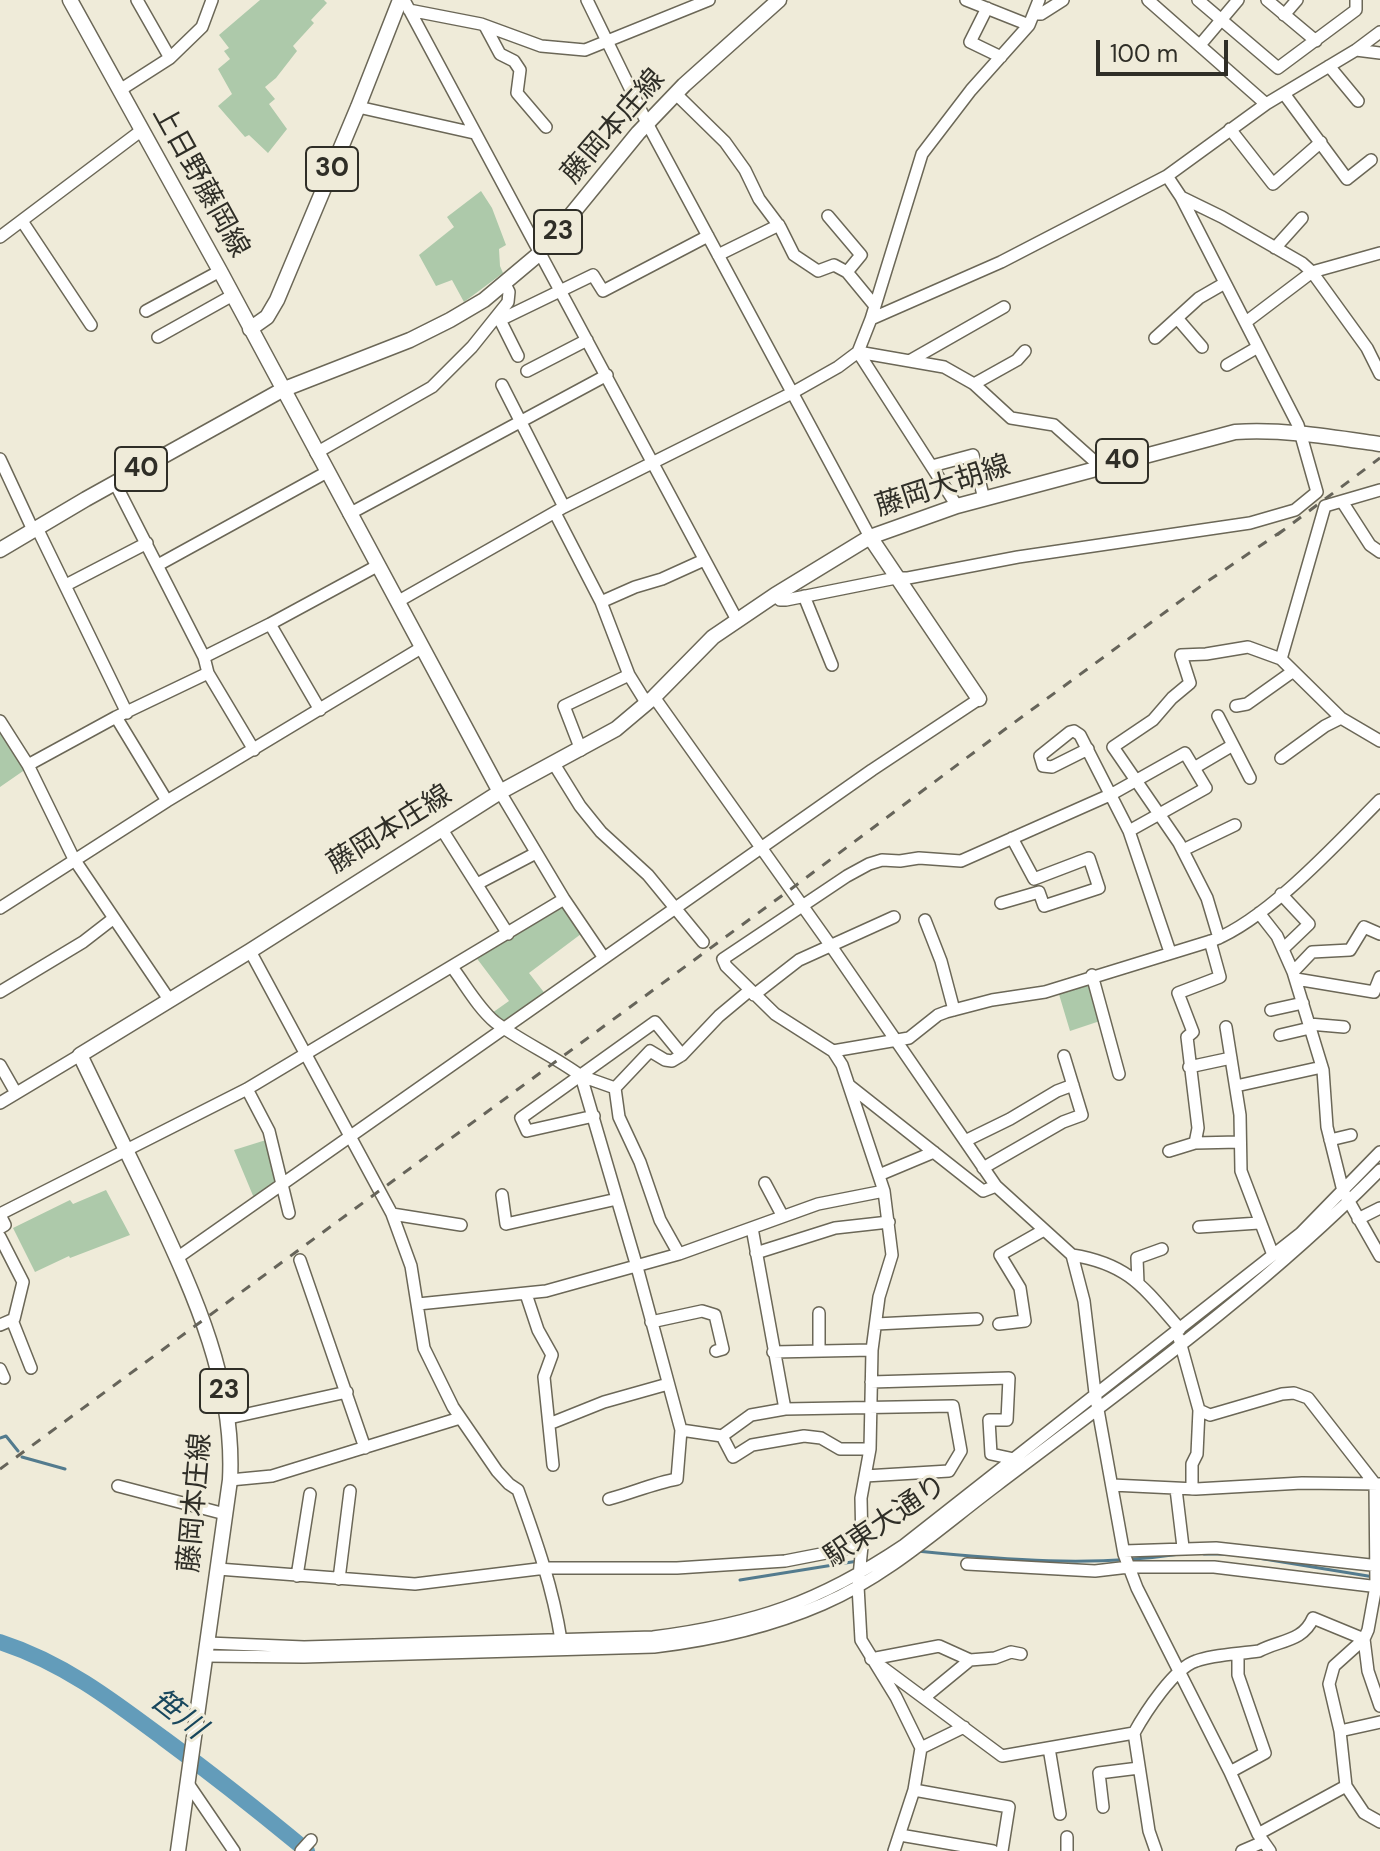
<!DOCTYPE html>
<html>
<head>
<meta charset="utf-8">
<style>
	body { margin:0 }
	#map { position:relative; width:1380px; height:1851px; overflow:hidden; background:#efebd9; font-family:"DM Sans",sans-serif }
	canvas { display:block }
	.scale { position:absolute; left:1096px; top:40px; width:132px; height:36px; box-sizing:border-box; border:4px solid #2f2e27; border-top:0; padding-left:10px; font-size:24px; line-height:28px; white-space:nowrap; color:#2f2e27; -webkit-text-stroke:6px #efebd9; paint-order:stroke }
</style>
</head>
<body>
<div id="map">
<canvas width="1380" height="1851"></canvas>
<div class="scale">100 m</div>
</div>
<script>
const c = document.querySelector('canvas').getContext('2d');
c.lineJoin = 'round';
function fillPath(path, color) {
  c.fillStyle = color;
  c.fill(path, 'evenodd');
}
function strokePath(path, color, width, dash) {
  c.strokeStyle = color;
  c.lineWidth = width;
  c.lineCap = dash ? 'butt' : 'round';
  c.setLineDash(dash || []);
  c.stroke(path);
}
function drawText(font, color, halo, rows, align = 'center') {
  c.font = font + ' "DM Sans","Noto Sans JP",sans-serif';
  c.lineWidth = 6;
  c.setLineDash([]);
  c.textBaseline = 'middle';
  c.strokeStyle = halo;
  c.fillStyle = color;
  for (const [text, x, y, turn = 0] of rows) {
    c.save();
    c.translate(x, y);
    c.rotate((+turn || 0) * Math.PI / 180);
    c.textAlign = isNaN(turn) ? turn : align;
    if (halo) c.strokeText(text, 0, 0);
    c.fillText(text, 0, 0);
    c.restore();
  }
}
const green = new Path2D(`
	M260 0H324L327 3 311 20 314 23 293 46 297 51 276 78 265 87 275 99 269 104 287 129 268 153 249 135 245 137 218 106 232 94 218 69 230 59 224 51 229 48 219 35Z
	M481 191 492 208 506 245 499 249 500 266 503 273 464 302 452 280 436 286 419 255 454 227 447 217Z
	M0 730 26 769 0 787Z
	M561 904 581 934 529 973 546 995 506 1024 492 1013 509 1001 475 956Z
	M1090 983 1100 1021 1070 1031 1058 991Z
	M266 1140 276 1182 254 1198 234 1150Z
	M106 1190 130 1235 70 1258 69 1256 35 1272 13 1228 70 1200 73 1204Z`);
const stream = new Path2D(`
	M0 1438 6 1436 18 1451
	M22 1457 65 1469
	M917 1551C1006 1560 1092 1567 1180 1554
	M1204 1554H1224
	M1252 1557 1374 1577
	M740 1580 858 1561`);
const river = new Path2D(`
	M0 1642C62 1662 111 1699 163 1738 212 1774 260 1812 307 1851`);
const minor = new Path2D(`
	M137 0 170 58
	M404 0 737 620
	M587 0 647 123 870 537
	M966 0 1029 25
	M1148 0 1266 104
	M1198 0 1278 68 1356 10V0
	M1267 0 1316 41
	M987 8 970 42 1001 57
	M409 10 481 24 541 46 585 50 709 0
	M1034 14H1041L1063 0
	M1284 15 1297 0
	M485 26 500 54 514 61 520 70 517 93 546 127
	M1200 45 1238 0
	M1356 50 1380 53
	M1329 66 1358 101
	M120 90 170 58 202 27 212 0
	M676 94 725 142 745 170 759 199 780 227 794 255 818 271 834 265 847 272 875 306
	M1285 95 1347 179 1371 160
	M358 107 474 133
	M1230 129 1273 184 1321 142
	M1181 197 1222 217 1302 263 1312 272 1367 348 1380 374
	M828 216 861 255 847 272
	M22 221 91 325
	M0 237 142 130
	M1275 248 1302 218
	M718 255 779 225
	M146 311 220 271
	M496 317 500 320 593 275 603 291 708 236
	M1177 318 1202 347
	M871 319 1001 262 1167 176 1266 104 1356 50 1380 32
	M500 320 518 356
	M1246 322 1312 272 1380 253
	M158 337 233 295
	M1155 338 1199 298 1225 283
	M858 352 944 367 974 384 1011 418 1054 425 1101 467
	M858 352 957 506
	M911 360 1004 307
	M1227 365 1258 347
	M527 371 587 340
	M974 384 1017 360 1025 351
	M502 385 564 507
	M316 453 432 387 472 347 508 302 509 292 505 284
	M0 459 33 530
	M932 466 973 455 984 499
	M115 483 204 657 208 673 116 717 167 801
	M1380 490 1325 506 1281 659 1341 718 1380 741
	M1343 503 1370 545 1380 552
	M555 513 601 602 629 675 647 704
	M349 514 607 375
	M37 528 127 713
	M158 565 327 472
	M66 585 147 543
	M775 595 780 600H786L896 578H908L1018 557 1250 523 1295 510 1317 492 1298 425 1181 197 1167 176
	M804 596 832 665
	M397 602 564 507 792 393 838 367 858 352 871 319 922 154 971 90 1029 25 1039 0
	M601 602 635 587 662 579 704 560
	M270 624 320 710
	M204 657 270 624 377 566
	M208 673 254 750
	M654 697 831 946 996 1186 1072 1255 1084 1301 1095 1393 1124 1554 1137 1588 1230 1772 1258 1834 1270 1851
	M1236 706 1247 704 1292 672
	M0 721 28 765 74 859 170 1001
	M1233 745 1250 778
	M1088 749 1052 767 1043 766 1040 756 1070 732 1074 731 1080 735 1129 831 1170 952
	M581 750 564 706 629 675
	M1281 758 1325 726 1341 718
	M554 764 580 806 601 832 648 875 703 942
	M28 765 116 717
	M500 792 564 899 604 958
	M441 828 508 934
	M1129 831 1206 788 1194 768
	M1183 850 1235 825
	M477 884 536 853
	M1281 894 1309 924 1284 948
	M1001 903 1039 892 1044 906 1099 888 1089 858 1034 879 1012 838
	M0 908 167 801 421 648
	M1259 913 1277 936 1293 972 1323 1070 1327 1127 1343 1191 1380 1256
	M925 920 941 961 954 1010
	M1219 938 1207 898 1179 843 1113 747 1153 720 1172 698 1190 683 1181 655 1206 654 1248 647 1281 659
	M250 951 392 1214 411 1266 424 1348 453 1407 497 1471 509 1484 518 1490C536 1540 553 1588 561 1640
	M452 967C465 984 478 1008 495 1022 522 1042 554 1056 581 1076L637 1267 681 1430 722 1436 751 1415 785 1409 953 1406 961 1451 949 1471 865 1476
	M1293 972 1312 952 1350 950 1364 927 1380 934
	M1092 975 1119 1074
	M1296 979 1374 992 1380 977
	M0 992 83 942 114 918
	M754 995 799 960 894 917
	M1271 1010 1303 1003
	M1309 1024 1344 1027
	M1226 1027 1240 1115 1241 1171 1273 1255
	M1280 1035 1310 1028
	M833 1051 909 1038 938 1015 946 1012 992 1000 1045 992 1214 940C1270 917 1336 844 1380 800
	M0 1065 16 1093
	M1189 1067 1231 1058
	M581 1076 615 1088
	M850 1086 983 1191 996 1186
	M1236 1086 1322 1067
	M247 1089 269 1131 289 1213
	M0 1103 80 1055
	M594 1116 527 1131 521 1118 655 1022 682 1055
	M1330 1140 1351 1135
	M965 1141 1010 1119 1057 1091 1073 1085
	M1195 1143 1239 1142
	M1169 1151 1195 1143 1198 1128 1187 1037 1193 1032 1178 993 1220 977 1210 941
	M983 1168 1063 1122 1082 1115 1064 1056
	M879 1175 934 1152
	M765 1183 782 1215
	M502 1195 506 1224 617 1199
	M0 1214 247 1089 564 899
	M392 1214 461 1225
	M0 1215 5 1225 0 1228
	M1358 1219 1380 1208
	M1199 1227 1259 1223
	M752 1228 785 1409
	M0 1237 23 1282 14 1319 0 1325
	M756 1253 835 1228 889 1222
	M679 1254 660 1220 640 1162 619 1117 615 1088 650 1051 665 1060 672 1061 682 1055 719 1016 749 991
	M1072 1255C1129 1264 1144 1288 1180 1329
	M177 1258 872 770 979 699
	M300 1260 365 1448
	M1138 1283 1137 1258 1162 1249
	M526 1294 538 1330 552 1355 544 1377 553 1465
	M418 1304 546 1291 679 1254 818 1204 884 1191
	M12 1320 31 1368
	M651 1322 702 1311 715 1315 723 1349 716 1351
	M876 1324 977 1319
	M999 1324 1025 1321 1020 1288 1000 1255 1044 1230
	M1179 1338 1199 1410 1210 1415 1282 1394 1294 1393 1308 1398 1375 1484 1376 1586 1368 1630 1364 1639 1334 1666 1329 1684 1340 1731 1346 1786 1364 1813 1380 1822
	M819 1351V1313
	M773 1352 872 1350
	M0 1369 4 1378
	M871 1382 1009 1378 1007 1420H989L991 1454 1014 1459
	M229 1418 347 1392
	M549 1424 604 1402 668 1384
	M722 1436 733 1457 752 1445 804 1436 821 1438 840 1449H870
	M230 1480 272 1476 460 1418
	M1112 1485 1196 1489 1302 1483 1379 1484
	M118 1486 225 1514
	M1176 1489 1183 1547
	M1192 1489V1464L1197 1454 1199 1410
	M609 1499C632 1493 654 1483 677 1479L681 1430
	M1124 1551 1216 1548 1380 1566
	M967 1564 1095 1571 1129 1567H1214L1379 1587
	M218 1569 415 1584 546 1568H677L785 1561 862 1546
	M297 1576 310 1494
	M339 1579 350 1491
	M208 1643 304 1647 653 1637C755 1624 819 1602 904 1545L1301 1233 1380 1152
	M206 1656 304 1657 654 1647C713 1640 768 1628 823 1604 888 1576 941 1527 997 1485 1129 1385 1264 1288 1380 1170
	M871 1659 939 1646 970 1660 995 1658 1011 1652 1021 1654
	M878 1664 1002 1756 1134 1733
	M925 1697 970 1660
	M1340 1731 1380 1722
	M921 1748 964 1727
	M1049 1748 1060 1814
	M1230 1772 1265 1753 1238 1675V1654
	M187 1782 234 1851
	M914 1790 1009 1807 1002 1851
	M1103 1807 1099 1773 1139 1768
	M1258 1834 1346 1786
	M900 1835 993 1851
	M1067 1837V1851
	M301 1851 311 1840
	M894 1851 914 1790 921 1748 896 1697 861 1640 858 1586 862 1546 861 1498 870 1449 872 1350 879 1297 892 1255 884 1191 842 1065 833 1051 775 1014 726 966 723 959 847 876 869 864 882 860 900 861 919 858 961 861 1112 794 1185 753 1194 768 1233 745 1218 716
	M1156 1851 1149 1831 1134 1733C1145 1713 1174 1668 1196 1661 1215 1654 1239 1654 1259 1651 1279 1640 1303 1642 1313 1618L1364 1639 1368 1671 1380 1706
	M1242 1851 1263 1842`);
const major = new Path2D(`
	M70 0 220 271 500 792
	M250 329 267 317 277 300 358 107 400 0
	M870 537 979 699
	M0 550 86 499 282 390 410 340 450 320 484 300 540 253 638 133 684 85 779 0
	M178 1851 230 1480C235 1383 195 1296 155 1210 130 1158 105 1107 80 1055L250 951 500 792 616 729 654 697 713 637 775 595 870 537 957 506 1235 432C1285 429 1331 437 1380 444`);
const rail = new Path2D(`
	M1277 535 1380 458
	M0 1469 791 889 1004 730 1205 583 1285 529`);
const shields = [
	[332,169,52],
	[558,232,48],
	[1122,461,52],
	[141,469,52],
	[224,1391,48]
];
const shieldNames = [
	["30",332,169],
	["23",558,232],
	["40",1122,461],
	["40",141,469],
	["23",224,1391]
];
const streetNames = [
	["藤岡本庄線",614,127,-49],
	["上日野藤岡線",200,182,61],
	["藤岡大胡線",943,487,-18],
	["藤岡本庄線",390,830,-32],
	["藤岡本庄線",196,1503,-85],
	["駅東大通り",886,1522,-34]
];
const waterNames = [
	["笹川",177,1715,38]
];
fillPath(green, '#adc9aa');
strokePath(stream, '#537b8e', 3);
strokePath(river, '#639cba', 16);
strokePath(minor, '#6b6757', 14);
strokePath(major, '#6b6757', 17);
strokePath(minor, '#fff', 11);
strokePath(major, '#fff', 14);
strokePath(rail, '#66645a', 3, [10, 10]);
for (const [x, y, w] of shields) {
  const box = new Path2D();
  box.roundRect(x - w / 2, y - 22, w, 44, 6);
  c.fillStyle = '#efebd9';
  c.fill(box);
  strokePath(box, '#2f2e27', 2);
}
drawText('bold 26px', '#2f2e27', null, shieldNames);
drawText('28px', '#2f2e27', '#efebd9', streetNames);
drawText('italic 30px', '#18475d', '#efebd9', waterNames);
</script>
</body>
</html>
